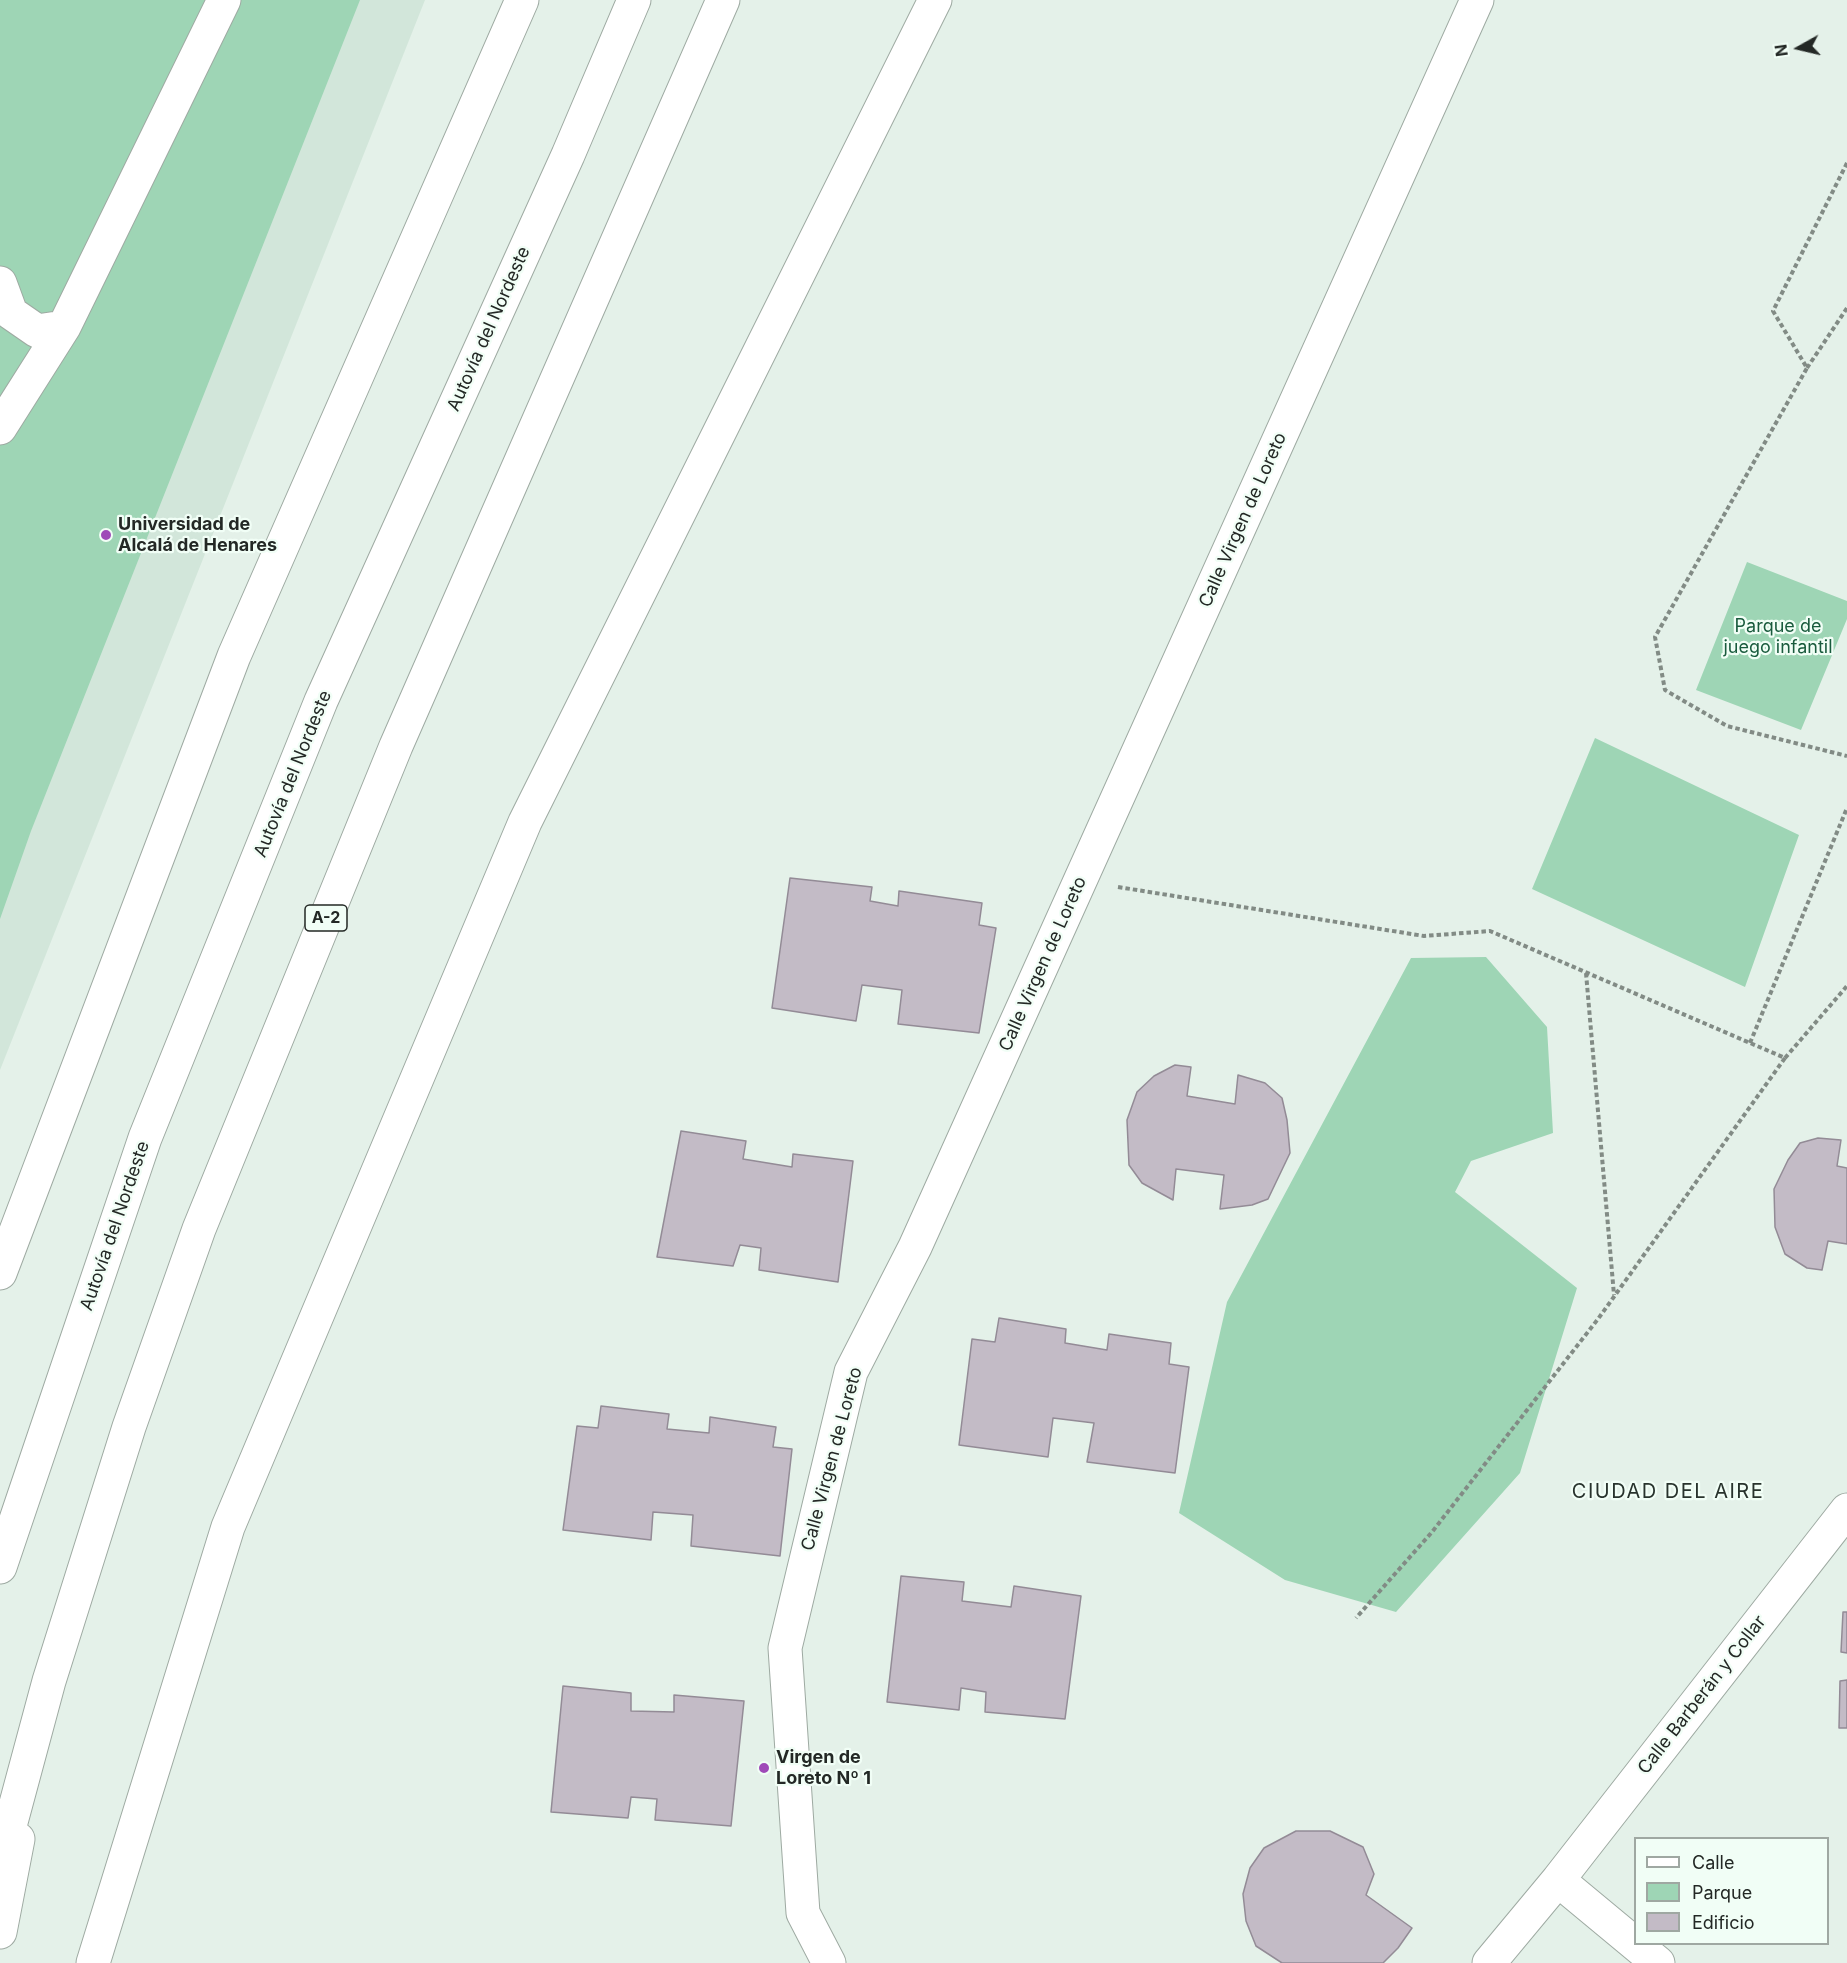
<!DOCTYPE html>
<html>
<head>
<meta charset="utf-8">
<style>
	body { margin:0 }
	#map { position:relative; width:1847px; height:1963px; overflow:hidden; background:#e4f1e9; font-family:Inter,sans-serif }
	canvas { display:block }
	.legend { position:absolute; left:1634px; top:1837px; width:195px; height:108px; box-sizing:border-box; background:#f1fef6; border:2px solid #9fa8a2; margin:0; padding:8px 10px; list-style:none; font-size:18px; color:#232825 }
	.legend li { display:flex; align-items:center; gap:12px; height:30px }
	.legend b { width:30px; border:2px solid #9fa8a2 }
	.north { position:absolute; left:1769px; top:18px; width:60px; height:60px; -webkit-text-stroke:4px #f1fef6; paint-order:stroke; rotate:262deg; font-size:16px; font-weight:700; line-height:24px; text-align:center; color:#232825 }
	.north::after { content:''; display:block; margin:auto; width:21px; height:27px; background:#232825; clip-path:polygon(50% 0,100% 100%,50% 72%,0 100%) }
</style>
</head>
<body>
<div id="map">
<canvas width="1847" height="1963"></canvas>
<ul class="legend">
<li><b style="height:8px;background:#fff"></b>Calle</li>
<li><b style="height:16px;background:#9ed5b5"></b>Parque</li>
<li><b style="height:16px;background:#c3bbc6"></b>Edificio</li>
</ul>
<div class="north">N</div>
</div>
<script>
const c = document.querySelector('canvas').getContext('2d');
c.lineJoin = 'round';
function fillPath(path, color) {
  c.fillStyle = color;
  c.fill(path, 'evenodd');
}
function strokePath(path, color, width, dash) {
  c.strokeStyle = color;
  c.lineWidth = width;
  c.lineCap = dash ? 'butt' : 'round';
  c.setLineDash(dash || []);
  c.stroke(path);
}
function drawText(font, color, halo, rows, align = 'center') {
  c.font = font + ' Inter,sans-serif';
  c.lineWidth = 4.5;
  c.setLineDash([]);
  c.textBaseline = 'middle';
  c.strokeStyle = halo;
  c.fillStyle = color;
  for (const [text, x, y, turn = 0] of rows) {
    c.save();
    c.translate(x, y);
    c.rotate((+turn || 0) * Math.PI / 180);
    c.textAlign = isNaN(turn) ? turn : align;
    if (halo) c.strokeText(text, 0, 0);
    c.fillText(text, 0, 0);
    c.restore();
  }
}
const built = new Path2D(`
	M0 0H425L0 1070Z`);
const green = new Path2D(`
	M0 0H360L31 831 0 919Z
	M1747 562 1847 601V619L1801 730 1696 690Z
	M1595 738 1799 835 1745 987 1532 889Z
	M1486 957 1547 1027 1553 1133 1471 1161 1455 1192 1577 1288 1520 1473 1396 1612 1285 1580 1179 1513 1227 1302 1411 958Z`);
const building = new Path2D(`
	M790 878 872 887 870 901 898 906 899 891 982 903 979 925 996 928 979 1033 898 1024 902 990 862 985 856 1021 772 1008Z
	M1175 1065 1191 1067 1187 1096 1235 1104 1238 1075 1265 1083 1282 1098 1287 1120 1290 1153 1268 1199 1252 1205 1220 1209 1224 1175 1176 1169 1173 1200 1142 1183 1129 1165 1127 1120 1137 1092 1154 1076Z
	M681 1131 746 1141 743 1159 792 1167 793 1154 853 1161 838 1282 759 1270 761 1248 740 1245 733 1266 657 1257Z
	M1818 1138 1841 1140 1837 1166 1847 1168V1244L1828 1241 1822 1270 1807 1268 1785 1254 1775 1227 1774 1189 1788 1160 1800 1143Z
	M999 1318 1066 1329 1065 1343 1107 1350 1109 1334 1171 1343 1169 1364 1189 1367 1175 1473 1087 1462 1094 1423 1053 1418 1048 1457 959 1445 972 1339 995 1342Z
	M601 1406 669 1414 667 1429 709 1433 710 1417 776 1427 773 1447 792 1449 780 1556 691 1546 693 1515 653 1512 651 1540 563 1530 577 1426 598 1428Z
	M901 1576 964 1582 962 1601 1011 1607 1014 1586 1081 1596 1065 1719 985 1712 986 1692 961 1688 959 1710 887 1702Z
	M1843 1612H1847V1653L1841 1652Z
	M1847 1680V1728H1839L1840 1681Z
	M563 1686 631 1693V1711L674 1712V1695L744 1701 731 1826 655 1820 657 1799 631 1797 628 1818 551 1812Z
	M1296 1831H1330L1363 1847 1374 1874 1366 1895 1412 1928 1398 1948 1383 1963H1282L1256 1946 1246 1921 1243 1894 1250 1868 1264 1848Z`);
const path = new Path2D(`
	M1847 163 1773 311 1807 368 1655 637 1665 690 1727 726 1847 756
	M1807 368 1847 308
	M1118 887 1424 936 1490 931 1785 1058 1598 1319 1432 1532 1356 1618
	M1586 973 1614 1295
	M1750 1043 1847 808
	M1785 1058 1847 986`);
const minor = new Path2D(`
	M0 283 11 313 37 331 64 327
	M0 428 64 327 224 0
	M1558 1880 1658 1963
	M829 1963 803 1913 785 1648 851 1372 915 1247 1477 0
	M1489 1963 1558 1880 1847 1510`);
const highway = new Path2D(`
	M0 1273 234 656 522 0
	M0 1567 145 1138 321 701 568 155 634 0
	M0 1863 49 1681 129 1427 199 1229 396 746 723 0
	M0 1932 18 1839
	M93 1963 228 1527 525 822 935 0`);
const markers = [
	[106,535,6,"#9f4ab8"],
	[764,1768,6,"#9f4ab8"]
];
const shields = [
	[326,918,42]
];
const shieldNames = [
	["A-2",326,918]
];
const streetNames = [
	["Autovía del Nordeste",489,329,-66],
	["Calle Virgen de Loreto",1243,520,-66],
	["Autovía del Nordeste",293,774,-68],
	["Calle Virgen de Loreto",1043,964,-66],
	["Autovía del Nordeste",115,1226,-71],
	["Calle Virgen de Loreto",832,1459,-75],
	["Calle Barberán y Collar",1702,1695,-52]
];
const poiNames = [
	["Universidad de",118,525],
	["Alcalá de Henares",118,546],
	["Virgen de",776,1758],
	["Loreto Nº 1",776,1779]
];
const parkNames = [
	["Parque de",1778,627],
	["juego infantil",1778,648]
];
const neighbourhoodNames = [
	["CIUDAD DEL AIRE",1668,1492]
];
fillPath(built, '#d2e6da');
fillPath(green, '#9ed5b5');
fillPath(building, '#c3bbc6');
strokePath(building, '#938b96', 1.5);
strokePath(minor, '#9eaaa2', 35);
strokePath(highway, '#9eaaa2', 35);
strokePath(path, '#828b85', 4, [4.5, 3]);
strokePath(minor, '#fff', 33);
strokePath(highway, '#fff', 33);
for (const [x, y, r, color] of markers) {
  const dot = new Path2D();
  dot.arc(x, y, r, 0, 2 * Math.PI);
  c.fillStyle = color;
  c.fill(dot);
  strokePath(dot, '#f1fef6', 2);
}
for (const [x, y, w] of shields) {
  const box = new Path2D();
  box.roundRect(x - w / 2, y - 13, w, 26, 4.5);
  c.fillStyle = '#f1fef6';
  c.fill(box);
  strokePath(box, '#232825', 1.5);
}
drawText('bold 16px', '#232825', null, shieldNames);
drawText('18px', '#232825', '#f1fef6', streetNames);
drawText('bold 18px', '#232825', '#f1fef6', poiNames, 'left');
drawText('18px', '#195b3d', '#f1fef6', parkNames);
c.letterSpacing = '1.5px';
drawText('20px', '#28332d', '#f1fef6', neighbourhoodNames);
c.letterSpacing = '0px';
</script>
</body>
</html>
